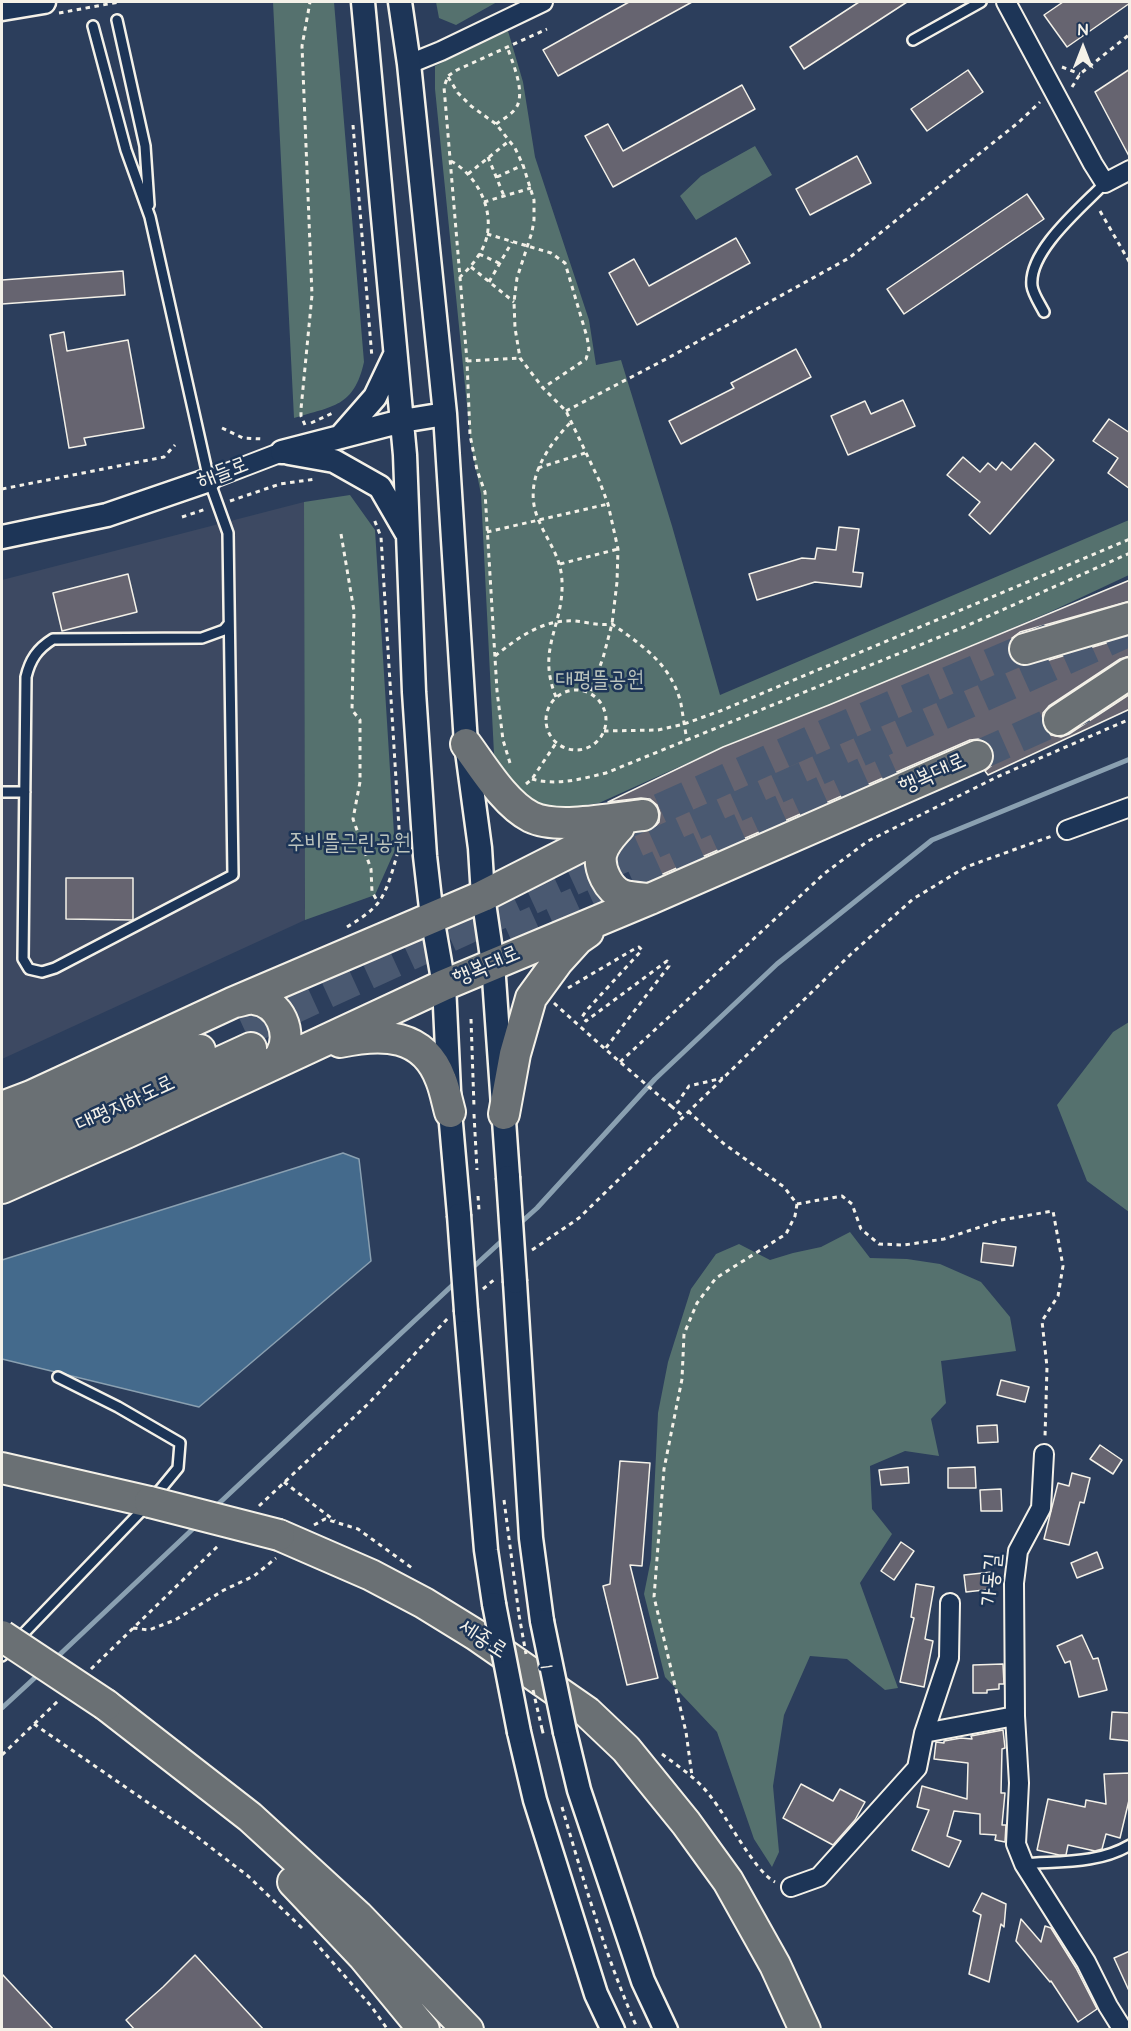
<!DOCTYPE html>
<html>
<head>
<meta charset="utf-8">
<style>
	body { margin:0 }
	#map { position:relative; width:1131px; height:2031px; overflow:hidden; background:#2c3e5c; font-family:"Architects Daughter",sans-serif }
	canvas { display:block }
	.frame { position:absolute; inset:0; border:3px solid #f4f1e8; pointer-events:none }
	.north { position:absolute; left:1053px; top:18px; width:60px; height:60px; -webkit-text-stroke:4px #1d3557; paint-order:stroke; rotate:0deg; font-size:16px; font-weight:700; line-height:24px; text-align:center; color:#f4f1e8 }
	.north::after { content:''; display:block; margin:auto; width:21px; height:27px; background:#f4f1e8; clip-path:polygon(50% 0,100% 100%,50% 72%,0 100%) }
</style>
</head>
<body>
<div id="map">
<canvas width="1131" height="2031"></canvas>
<div class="frame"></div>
<div class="north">N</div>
</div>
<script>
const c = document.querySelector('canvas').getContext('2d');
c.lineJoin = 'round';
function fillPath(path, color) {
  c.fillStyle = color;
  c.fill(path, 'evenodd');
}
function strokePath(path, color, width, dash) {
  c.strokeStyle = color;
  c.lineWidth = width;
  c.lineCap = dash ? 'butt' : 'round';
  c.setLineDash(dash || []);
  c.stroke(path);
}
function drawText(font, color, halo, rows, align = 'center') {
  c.font = font + ' "Architects Daughter","Poor Story",sans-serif';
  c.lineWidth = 5;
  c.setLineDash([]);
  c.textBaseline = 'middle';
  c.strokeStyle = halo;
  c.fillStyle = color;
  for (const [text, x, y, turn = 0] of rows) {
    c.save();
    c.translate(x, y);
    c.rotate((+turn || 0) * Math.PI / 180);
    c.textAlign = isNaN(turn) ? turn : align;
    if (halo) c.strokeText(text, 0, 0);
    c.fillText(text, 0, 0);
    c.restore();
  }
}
const built = new Path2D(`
	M304 502 305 920 2 1059V580Z`);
const green = new Path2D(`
	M273 2H334L364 362C354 407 333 406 294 418Z
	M436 2H497L456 25 439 18Z
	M508 31 523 82 535 157 589 320 596 365 621 360 672 526 720 695 1129 520V575L1052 611 831 705 734 742 599 803 548 811 503 777 494 754 481 494 471 445 435 89V66Z
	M755 146 772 175 696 220 680 196 701 176Z
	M350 495 375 530 395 850 375 895 305 920 304 502Z
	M1129 1022V1212L1087 1181 1057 1105 1113 1032Z
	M850 1232 870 1258 907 1259 940 1264 981 1282 1010 1317 1016 1351 941 1361 946 1403 931 1419 939 1456 905 1451 870 1466 872 1509 892 1534 860 1583 898 1688 885 1690 847 1659 810 1656 784 1715 773 1786 779 1852 772 1867 754 1839 717 1732 665 1677 644 1594 651 1559 658 1413 668 1362 691 1289 716 1254 739 1244 770 1260 793 1253 821 1247Z`);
const water = new Path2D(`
	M343 1153 359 1159 371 1261 199 1407 2 1359V1260Z`);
const stream = new Path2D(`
	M517 1226 537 1208 655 1079 777 964 932 840 1130 759
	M469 1271 506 1237
	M214 1508 457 1281
	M55 1659 197 1525
	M2 1708 40 1673`);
const building = new Path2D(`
	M629 2H692L558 76 543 50Z
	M859 2H907L804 69 790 47Z
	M1063 2H1130V3L1067 47 1044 15Z
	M1130 69V158L1095 92Z
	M968 70 983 92 927 131 911 109Z
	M742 85 755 109 613 187 585 136 608 124 623 151Z
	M857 156 871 183 810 215 796 189Z
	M1027 194 1044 219 904 314 887 289Z
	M736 238 750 263 637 325 609 273 634 259 649 286Z
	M123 271 125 295 2 304V280Z
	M64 332 67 351 128 340 144 428 84 438 86 445 69 448 50 335Z
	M796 349 811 377 681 444 669 421 734 388 731 383Z
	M903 400 915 426 848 455 831 416 865 401 871 414Z
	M1109 419 1130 433V489L1108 473 1118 458 1093 441Z
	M1035 443 1054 460 990 534 969 515 980 502 947 475 963 457 980 472 988 463 996 470 1002 462 1011 470Z
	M839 527 859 529 853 572 863 573 861 587 815 582 757 600 749 574 802 558 815 559 817 548 836 550Z
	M128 574 137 612 62 631 53 593Z
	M1130 580V601L1020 632 1012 638 1008 646V653L1013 661 1020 666H1029L1130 636V656L1120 659 1049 706 1043 713 1042 722 1044 729 1051 735 1061 737 1069 734 1130 694V709L988 775 985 771 991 766 994 758 993 749 988 743 979 739 970 740 647 881H643L627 844 634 833 653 829 659 822 660 813 657 805 650 799 641 798 608 802 723 747 829 705Z
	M66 878H133V920L66 919Z
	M983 1243 1016 1247 1013 1266 981 1262Z
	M1001 1380 1029 1387 1025 1402 997 1395Z
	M997 1425 998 1442 978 1443 977 1426Z
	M1100 1445 1122 1460 1113 1474 1090 1459Z
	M620 1461 650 1463 642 1566 630 1565 658 1678 627 1685 603 1586 610 1584Z
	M908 1467 909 1483 881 1485 879 1470Z
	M975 1467 976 1488H948V1468Z
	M1072 1473 1090 1478 1084 1503 1080 1502 1069 1545 1044 1539 1058 1483 1069 1486Z
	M1001 1489 1002 1511H981L980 1490Z
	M901 1542 914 1551 894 1580 881 1571Z
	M1097 1552 1103 1568 1077 1578 1071 1563Z
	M992 1572 993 1589 966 1592 964 1575Z
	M916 1584 934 1587 925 1639 933 1641 924 1687 900 1682 914 1618 911 1617Z
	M1082 1635 1093 1659 1098 1658 1107 1690 1079 1697 1070 1661 1065 1663 1057 1646Z
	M1003 1664 1004 1684H999V1689L987 1690V1693H973V1665Z
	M1112 1712 1130 1713V1741L1110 1739Z
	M1003 1730 1005 1748 1002 1749 1001 1793H1005L1002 1825H1006L1005 1842 995 1840 996 1835 980 1834V1814L954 1811 947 1836 961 1841 949 1867 912 1850 929 1810 917 1807 922 1786 967 1799 968 1763 934 1759 936 1742 944 1743V1741L961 1738 972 1739 971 1736Z
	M1130 1773V1796L1120 1838 1106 1834 1102 1849 1095 1851 1068 1845 1066 1855H1059L1037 1850 1048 1799 1085 1807 1086 1800 1106 1804 1104 1774Z
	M801 1784 833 1801 840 1789 865 1802 855 1820 833 1845 783 1818Z
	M982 1893 1006 1904 1004 1927 1001 1924 989 1982 969 1974 981 1915 973 1911Z
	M1021 1919 1041 1942 1045 1926 1051 1928 1076 1968 1097 2009 1078 2022 1051 1981 1050 1982 1016 1941Z
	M1130 1951V1993L1114 1958Z
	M195 1955 264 2030H135L126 2020 163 1987Z
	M2 1974 54 2030H2Z`);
const trunkTunnel = new Path2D(`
	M977 756 1084 708
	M619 827 828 733 1050 638
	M508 933 891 760
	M245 1031 631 854 1130 631`);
const path = new Path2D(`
	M59 13 119 2
	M1062 67 1080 74
	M448 77 458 93 471 106 496 124 515 148 523 165 534 200V220L532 232 517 278 514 302 515 328 520 358 543 388 566 411 599 480 608 504 618 549 617 582 612 624 603 658 590 693
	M1072 87 1080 74 1130 34
	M496 124C503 119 515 113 518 104 524 87 512 62 507 46
	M353 125 372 358
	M488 157 504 196
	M451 161C478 176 496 212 485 243 480 256 470 268 460 277
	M468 174 509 141
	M497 177 523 165
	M484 202 531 188
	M1100 211 1130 263
	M487 234 551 253 565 263 587 337 589 349 586 359 543 388
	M479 254 501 264
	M471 267 514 302
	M489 282 512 242
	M467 361 519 358
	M566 411 668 358 849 258 1019 122 1040 102
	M311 423 335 412
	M305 425 301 416V409L312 295 302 46 310 2
	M222 428 243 438 263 439
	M538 468 585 453
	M2 489 164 457 175 445
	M230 501 280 484 316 479
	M182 517 206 509
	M487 532 608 504
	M341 534 354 611 352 710 360 720V782L353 819 371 869 372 892 378 902
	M560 564 618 549
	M495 656C519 637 543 619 575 621 587 622 599 626 612 624 642 645 672 665 681 704 683 716 685 729 687 741
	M546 720a30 30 0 1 1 60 0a30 30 0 1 1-60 0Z
	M556 697C536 648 564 627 562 581 561 557 548 542 539 521 522 484 545 449 570 423
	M604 731 658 730 684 724 720 711 1130 539
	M510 763 503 740 497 691 485 492 477 470 470 435 467 361 444 87 448 76 457 70 547 29
	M532 779C557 786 581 779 606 773L964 627 1130 553
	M526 784 532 779 556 743
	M347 927C358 920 370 913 378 903 389 889 395 861 400 844L381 537 374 519
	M568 988 636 948 639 947 642 950 586 1011 582 1017 586 1021 667 961 669 966 605 1049 671 1106 678 1102 689 1086 723 1078
	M554 1003 605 1049
	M471 1019 474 1107
	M620 1062 825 873 868 841 999 776 1130 719
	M671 1106 683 1116
	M688 1111 723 1143 784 1187 797 1204 795 1216 786 1234 716 1278 697 1303 684 1334 682 1379 664 1469 654 1597 686 1732 692 1776
	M474 1114 477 1170
	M797 1204 842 1196 852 1204 861 1229 879 1244 904 1245 944 1239 1001 1220 1053 1211 1063 1266 1058 1296 1042 1321 1047 1367 1045 1437
	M532 1250 579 1218 850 955 913 899 966 867 1052 836
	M483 1289 496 1278
	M284 1482 335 1521
	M504 1500 519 1615
	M259 1506 369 1403 448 1318
	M314 1525 325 1519 358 1529 412 1568
	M133 1628 149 1630 175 1620 224 1590 254 1576 276 1558
	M91 1669 220 1544
	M34 1724 192 1833 248 1876 302 1928
	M542 1729 544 1737
	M662 1754C679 1767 698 1779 711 1797 727 1817 755 1872 775 1882
	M2 1755 58 1701
	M562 1807C584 1882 606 1958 638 2030
	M314 1941 371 2006 388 2030`);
const service = new Path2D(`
	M117 20 145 146 149 205
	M93 26 126 150 150 217 209 480 228 533 233 875 55 968 42 972 29 969 23 959 26 677C30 660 37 649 53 639L202 638 224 630 229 624
	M913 40 981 2
	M1044 312C1040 304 1033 294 1032 286 1028 251 1082 207 1105 183
	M2 792H25
	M2 1656 150 1502 178 1468 180 1443 118 1407 58 1377
	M1024 1864C1059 1861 1098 1864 1130 1845`);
const minor = new Path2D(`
	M1006 2 1093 164 1105 183 1130 170
	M409 64 441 51 543 2
	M209 480 282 452
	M1067 830 1130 807
	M1044 1454 1041 1508 1018 1551 1014 1583 1015 1716 1019 1783 1016 1844 1024 1864 1086 1962 1108 2006 1123 2030
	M924 1733 1015 1716
	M791 1887 819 1877 917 1768 924 1733 949 1658 950 1603`);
const tertiary = new Path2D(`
	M363 2 405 455 414 692 425 856 432 917 444 985 450 1112 459 1215
	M400 2 409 64 445 414 466 744 480 848 483 896 493 964 508 1177
	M2 9 44 2
	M340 437 375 397 394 357
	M282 452 402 421 445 414
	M289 453 334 461 380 487 406 532
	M2 537 107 515 209 480
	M515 1282 531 1538 542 1621
	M466 1311 486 1550 494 1604
	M519 1732 535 1800 596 1994 613 2030
	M565 1732 579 1790 643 1981 666 2030`);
const trunk = new Path2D(`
	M1025 649 1130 618
	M1059 720 1130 673
	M466 744C483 767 505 804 531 817 557 830 615 818 643 815
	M619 827C612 835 603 844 601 855 599 869 608 889 622 895 630 898 641 898 650 899
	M235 1002C241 1001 248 998 254 999 280 1002 293 1033 281 1055 279 1060 272 1063 267 1066
	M340 1042C382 1033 424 1033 441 1080 445 1090 447 1101 450 1112
	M2 1107 31 1096 232 1003 483 896 619 827
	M504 1114 515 1054 531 998 558 961 578 939 588 932
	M2 1133 200 1050
	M2 1162 251 1048
	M2 1188 126 1133 444 985 650 899 977 756
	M2 1468 150 1502
	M279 1535 371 1575 424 1603 476 1635 587 1712 626 1749 686 1823 728 1881 775 1965 805 2030
	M106 1705 250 1817 358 1916 468 2030
	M293 1882 363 1956 424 2030`);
const pathBridge = new Path2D(`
	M478 1196 479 1210
	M519 1615 526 1654
	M533 1690 542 1729`);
const tertiaryBridge = new Path2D(`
	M508 1177 515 1282
	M459 1215 466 1311
	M494 1604 519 1732
	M542 1621 565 1732`);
const trunkBridge = new Path2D(`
	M150 1502 279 1535
	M2 1636 106 1705`);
const streetNames = [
	["해들로",223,474,-21],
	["행복대로",933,775,-24],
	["행복대로",487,967,-23],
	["대평지하도로",126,1105,-25],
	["가동길",993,1580,-85],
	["세종로",482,1640,33],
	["1",545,1667,80]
];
const parkNames = [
	["대평뜰공원",600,681],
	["주비뜰근린공원",349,844]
];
fillPath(built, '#3d4962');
fillPath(green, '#55716e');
fillPath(water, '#446a8c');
strokePath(water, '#8aa0b1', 1.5);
strokePath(stream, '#8aa0b1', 5);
fillPath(building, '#666470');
strokePath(building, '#f4f1e8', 1.5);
strokePath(trunkTunnel, '#4a5971', 30, [30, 15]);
strokePath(service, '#f4f1e8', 14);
strokePath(minor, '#f4f1e8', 22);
strokePath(tertiary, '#f4f1e8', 27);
strokePath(trunk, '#f4f1e8', 34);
strokePath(path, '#f4f1e8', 3, [4.5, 4.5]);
strokePath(service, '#1d3557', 9);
strokePath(minor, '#1d3557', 18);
strokePath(tertiary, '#1d3557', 22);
strokePath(trunk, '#6a7074', 30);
strokePath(tertiaryBridge, '#f4f1e8', 27, []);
strokePath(trunkBridge, '#f4f1e8', 34, []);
strokePath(pathBridge, '#f4f1e8', 3, [4.5, 4.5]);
strokePath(tertiaryBridge, '#1d3557', 22);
strokePath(trunkBridge, '#6a7074', 30);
drawText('22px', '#f4f1e8', '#1d3557', streetNames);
drawText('22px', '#bcc4bd', '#1d3557', parkNames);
</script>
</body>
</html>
